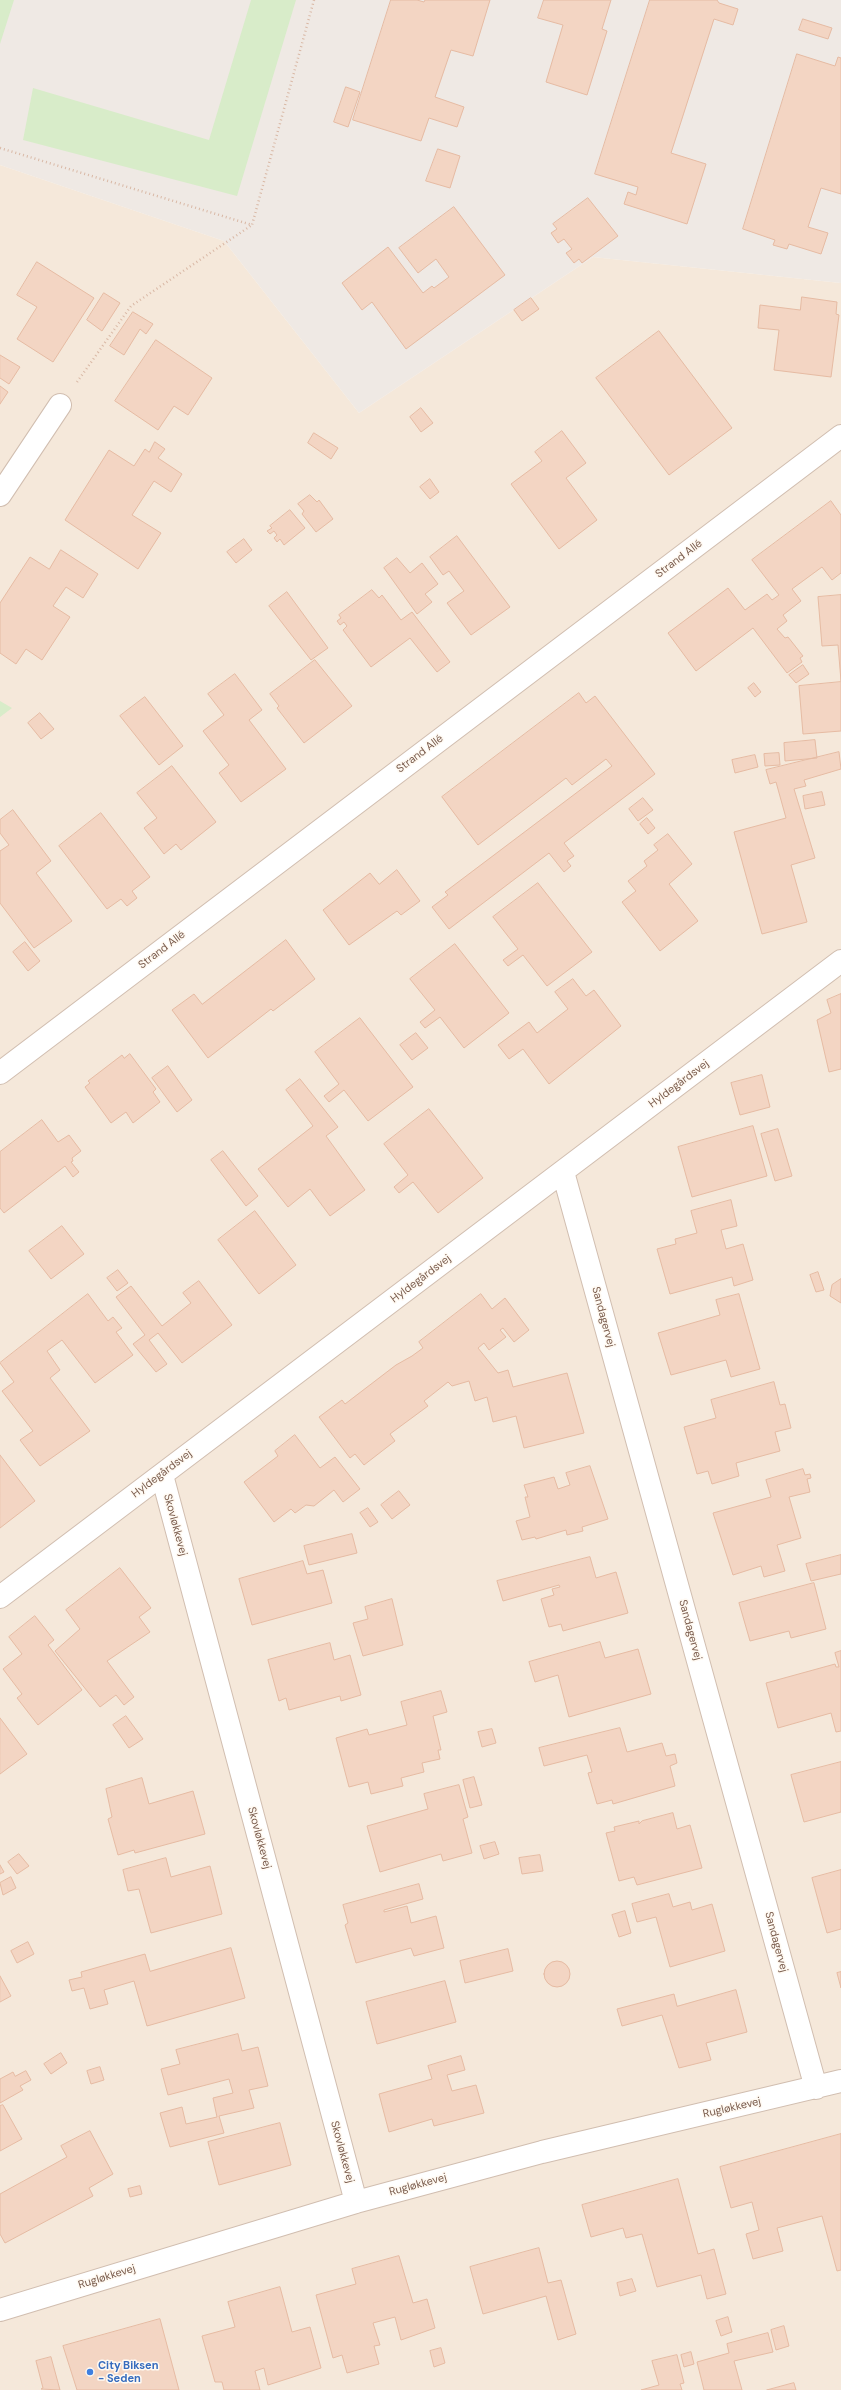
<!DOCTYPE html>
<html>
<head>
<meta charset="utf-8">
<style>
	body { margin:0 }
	canvas { display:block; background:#fdf6ec }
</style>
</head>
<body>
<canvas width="841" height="2390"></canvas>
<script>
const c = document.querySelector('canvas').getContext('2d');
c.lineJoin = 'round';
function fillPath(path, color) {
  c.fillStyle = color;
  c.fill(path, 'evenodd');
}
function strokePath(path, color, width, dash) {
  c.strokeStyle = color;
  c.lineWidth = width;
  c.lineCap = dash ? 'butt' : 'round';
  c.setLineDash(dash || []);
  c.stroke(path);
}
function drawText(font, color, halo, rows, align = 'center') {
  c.font = font + ' "DM Sans",sans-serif';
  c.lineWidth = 3;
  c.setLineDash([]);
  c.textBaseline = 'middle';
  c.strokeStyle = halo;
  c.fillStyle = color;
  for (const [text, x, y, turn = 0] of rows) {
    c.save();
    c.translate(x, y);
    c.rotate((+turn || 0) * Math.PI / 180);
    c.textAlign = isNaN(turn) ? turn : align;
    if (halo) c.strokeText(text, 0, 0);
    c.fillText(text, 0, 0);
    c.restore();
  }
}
const residential = new Path2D(`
	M0 165 224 241 359 413 593 257 841 283V2390H0Z`);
const industrial = new Path2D(`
	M0 0H841V283L593 257 359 413 224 241 0 165Z`);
const green = new Path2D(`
	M0 0H14L0 44Z
	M251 0H296L237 196 23 140 33 88 209 140Z
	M0 701 12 708 0 717Z`);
const building = new Path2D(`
	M391 0H417L424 2 425 0H490L473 56 451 50 435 97 464 107 457 127 429 118 421 141 353 120Z
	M544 0H611L602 29 607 31 587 95 546 82 563 25 538 18Z
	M650 0H717L719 3 738 9 733 25 714 19 671 153 706 164 687 224 624 204 628 192 636 195 638 187 595 174Z
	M803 19 832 28 828 39 799 30Z
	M797 54 835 66 838 57 841 58V194L821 188 808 227 828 233 821 254 789 244 787 249 773 245 775 240 743 229Z
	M346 87 360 92 348 127 334 122Z
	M438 149 460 156 450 188 426 181Z
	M588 198 618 236 582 263 579 259 574 263 566 253 572 249 564 239 558 243 551 233 557 229 553 224Z
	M454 207 505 275 406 349 372 302 362 310 342 283 388 247 423 293 432 286 434 288 449 277 436 259 418 273 399 248Z
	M37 262 94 298 53 362 17 339 37 307 17 295Z
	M104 293 120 303 102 331 87 320Z
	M802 297 837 302 836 314 839 315 831 377 774 370 779 330 758 328 760 305 800 310Z
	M531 298 539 309 522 321 514 310Z
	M133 312 153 324 146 334 140 329 124 355 110 346Z
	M659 331 732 428 669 475 596 378Z
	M156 340 212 378 188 415 174 406 158 430 115 401Z
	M0 355 20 367 9 384 0 378Z
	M0 386 8 392 0 404Z
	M421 408 433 423 421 432 410 417Z
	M562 431 586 463 566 478 597 520 559 549 511 484 542 461 535 452Z
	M314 433 338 448 331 459 308 443Z
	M155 442 165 449 158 458 182 474 171 492 154 481 132 515 161 533 138 569 65 520 109 450 134 466 145 449 149 452Z
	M430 479 439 492 430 499 420 487Z
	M310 495 317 502 319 500 333 519 316 532 302 514 304 511 298 504Z
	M831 501 841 515V573L832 580 822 567 792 589 801 601 783 615 787 621 777 629 785 638 788 637 803 656 800 658 802 662 787 673 753 628 696 671 668 633 728 588 745 610 767 594 772 600 779 595 752 560Z
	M290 510 305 528 284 545 280 539 277 542 274 538 277 535 274 531 270 534 267 531 272 528 270 526Z
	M457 536 510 607 471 635 447 603 464 591 449 571 443 575 430 557Z
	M244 539 252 550 236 563 227 552Z
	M61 550 98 574 83 598 66 587 53 606 70 617 42 660 26 649 16 664 0 653V603L30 557 49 569Z
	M397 558 410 573 422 563 438 584 425 594 432 602 417 614 384 568Z
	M372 590 379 598 382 595 401 620 412 612 450 662 437 672 410 638 371 667 343 630 347 626 344 622 340 625 337 621 341 618 339 615Z
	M287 592 328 648 311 660 269 606Z
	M841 595V681L838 645 822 646 818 597Z
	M315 660 352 706 304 743 277 708 279 706 270 694Z
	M803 665 809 674 796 683 789 675Z
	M235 674 262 710 249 720 286 769 241 802 219 773 229 765 203 731 224 715 208 694Z
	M841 682V731L803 734 799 686Z
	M754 683 761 692 755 697 748 688Z
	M579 693 586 703 595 696 655 774 564 843 574 856 567 861 571 866 564 872 549 853 449 929 432 907 448 895 445 892 612 766 606 759 572 785 566 778 478 845 442 797Z
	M145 697 183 746 159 765 120 716Z
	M40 713 54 729 41 739 28 723Z
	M815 740 817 758 785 761 784 743Z
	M839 752 841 769 804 780 806 786 794 789 815 858 791 865 807 922 762 934 734 832 786 818 776 782 770 784 766 770Z
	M779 753 780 765 765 766 764 754Z
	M755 755 758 767 735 773 732 760Z
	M172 766 216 822 181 850 176 844 164 854 144 828 157 818 137 793Z
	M822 792 825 805 805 809 803 796Z
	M643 798 653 810 638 821 629 809Z
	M13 810 51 861 36 873 72 921 34 948 0 903V851L9 845 0 833V820Z
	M101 813 150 877 132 891 137 898 127 906 121 899 107 909 59 846Z
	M647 818 655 828 648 834 640 824Z
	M668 834 692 864 669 884 698 921 660 951 622 902 636 891 628 881 647 866 644 861 658 850 654 845Z
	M397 870 420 901 401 915 397 911 349 945 323 910 370 873 379 884Z
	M538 883 592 952 547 986 523 955 508 966 503 960 518 949 493 917Z
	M286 940 315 979 273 1011 271 1009 208 1058 172 1010 194 994 202 1004Z
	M25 942 40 961 28 971 13 952Z
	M455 944 509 1013 464 1048 440 1017 425 1028 420 1022 435 1010 410 979Z
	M573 979 586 996 594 990 621 1026 549 1084 523 1049 509 1059 498 1045 529 1022 537 1033 568 1009 555 992Z
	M841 994V1069L829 1072 817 1020 831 1013 827 1000Z
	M360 1018 413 1087 368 1121 344 1090 329 1102 324 1096 339 1084 315 1052Z
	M416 1033 428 1048 412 1060 400 1045Z
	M130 1054 156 1089 153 1092 160 1102 133 1123 126 1112 111 1123 85 1087 90 1083 88 1081 122 1055 124 1058Z
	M168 1066 192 1100 177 1112 152 1078Z
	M762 1075 770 1107 740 1115 731 1083Z
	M300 1079 338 1127 326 1136 365 1190 330 1216 310 1189 288 1207 258 1169 313 1126 286 1090Z
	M429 1109 483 1178 438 1213 413 1182 399 1193 394 1187 408 1175 384 1144Z
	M42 1120 58 1142 69 1135 81 1151 72 1158 73 1161 71 1162 79 1172 73 1177 65 1166 4 1213 0 1208V1152Z
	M753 1126 767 1176 692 1197 678 1147Z
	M778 1129 792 1176 775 1181 761 1134Z
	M223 1151 258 1196 246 1206 211 1160Z
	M731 1200 737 1226 721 1230 726 1249 743 1244 753 1280 734 1286 732 1277 670 1294 657 1249 676 1244 675 1239 697 1233 691 1211Z
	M255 1211 296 1265 259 1294 218 1240Z
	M62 1226 84 1254 51 1279 29 1251Z
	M118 1270 128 1283 117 1291 107 1278Z
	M818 1272 824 1290 816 1292 810 1275Z
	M841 1279V1303L830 1296 832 1285Z
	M199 1281 232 1325 182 1363 158 1333 149 1340 167 1364 156 1372 133 1344 145 1335 116 1297 131 1286 162 1326 191 1303 183 1293Z
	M88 1294 108 1321 113 1317 122 1328 116 1332 133 1355 95 1383 62 1340 47 1351 60 1370 50 1378 90 1431 40 1466 20 1440 33 1431 2 1391 14 1382 0 1363Z
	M481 1294 492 1309 505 1298 529 1330 514 1342 503 1328 500 1330 506 1337 489 1350 484 1343 478 1348 498 1373 508 1370 513 1387 567 1373 584 1433 524 1448 516 1416 493 1422 487 1397 475 1401 469 1381 452 1386 448 1382 424 1401 428 1406 390 1434 395 1441 364 1465 355 1454 350 1458 319 1417 342 1400 345 1404 396 1365 412 1356 423 1348 419 1342Z
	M739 1294 760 1369 731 1377 726 1360 671 1375 658 1333 720 1315 716 1300Z
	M774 1382 780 1405 785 1404 791 1428 775 1432 780 1451 736 1463 739 1476 712 1484 708 1471 697 1474 684 1427 716 1418 711 1400Z
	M295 1435 320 1468 335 1457 360 1489 343 1502 334 1490 314 1506 306 1505 295 1513 291 1509 274 1522 244 1482 278 1456 275 1451Z
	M0 1455 35 1501 0 1528Z
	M590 1466 608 1519 582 1527 583 1531 567 1535 566 1530 536 1539 535 1537 522 1540 516 1521 530 1517 525 1497H528L524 1485 554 1477 558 1489 570 1485 566 1473Z
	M803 1469 805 1475 810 1474 811 1478 807 1479 810 1492 789 1497 801 1538 777 1545 785 1571 764 1577 761 1566 733 1575 713 1513 771 1497 766 1480Z
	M399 1491 410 1505 392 1519 381 1505Z
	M368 1508 378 1522 370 1527 360 1513Z
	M352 1534 357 1553 309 1565 304 1546Z
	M841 1555V1574L811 1581 806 1564Z
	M590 1557 596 1578 616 1572 628 1613 563 1631 561 1624 549 1627 541 1599 554 1595 552 1589 560 1587 559 1585 503 1601 497 1581Z
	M303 1561 307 1574 323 1570 332 1603 252 1625 239 1579Z
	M120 1568 151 1608 139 1617 150 1632 107 1661 134 1697 124 1705 116 1695 100 1707 55 1651 80 1629 66 1610Z
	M814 1583 826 1629 791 1638 789 1631 750 1641 739 1603Z
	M392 1599 403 1645 363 1656 353 1623 368 1619 365 1607Z
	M35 1616 54 1640 48 1645 82 1690 38 1725 17 1698 22 1694 3 1669 22 1654 9 1637Z
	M600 1642 605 1658 638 1649 651 1694 569 1717 558 1675 535 1682 529 1662Z
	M330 1643 334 1660 350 1655 361 1695 341 1701 340 1696 289 1710 286 1698 279 1701 268 1660Z
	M841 1651V1731L836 1732 831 1713 778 1728 766 1683 835 1664 836 1667H839L835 1653Z
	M441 1691 447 1712 433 1716 441 1750H438L440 1759 422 1763 424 1772 401 1778 403 1786 371 1794 368 1782 349 1787 336 1738 367 1729 369 1735 407 1725 401 1702Z
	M126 1716 143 1739 129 1748 113 1725Z
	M0 1718 27 1754 0 1774Z
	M620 1728 627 1752 662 1743 666 1756 675 1754 677 1763 670 1766 675 1786 613 1804 612 1800 597 1804 588 1773 592 1772 587 1755 544 1766 539 1748Z
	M492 1729 496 1743 482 1747 478 1732Z
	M841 1762V1812L804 1822 791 1775Z
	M474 1777 482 1805 470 1808 463 1780Z
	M142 1778 149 1804 193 1791 205 1834 135 1853 134 1850 118 1855 108 1819 112 1817 106 1789Z
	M459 1785 468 1817 463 1819 472 1853 443 1861 441 1854 380 1872 367 1826 428 1809 424 1794Z
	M673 1813 677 1829 690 1825 702 1868 637 1885 634 1877 619 1881 606 1833 615 1831 614 1827 639 1821V1824L642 1821Z
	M495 1842 499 1854 484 1859 480 1846Z
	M19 1854 29 1866 17 1874 8 1862Z
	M540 1855 543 1871 522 1874 519 1858Z
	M166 1858 171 1877 210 1866 222 1914 151 1933 139 1889 128 1891 123 1870Z
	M0 1865 4 1872 0 1874Z
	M841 1870V1929L827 1933 812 1878Z
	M11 1877 16 1888 3 1895 0 1883Z
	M419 1884 423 1899 384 1910V1912L407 1906 411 1923 436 1916 444 1948 414 1956 411 1948 356 1963 345 1925 348 1923 343 1905Z
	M669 1894 673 1907 690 1902 692 1910 712 1904 725 1951 670 1967 656 1917 637 1922 632 1904Z
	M625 1911 631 1933 619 1937 612 1915Z
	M28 1942 34 1954 17 1963 11 1951Z
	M231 1948 245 1998 147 2026 134 1981 104 1990 108 2004 90 2009 84 1988 72 1991 69 1980 82 1977 81 1972 145 1954 150 1971Z
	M508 1949 513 1971 465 1983 460 1961Z
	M544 1974a13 13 0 1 1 26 0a13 13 0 1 1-26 0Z
	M841 1972V1988L837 1973Z
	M0 1976 11 1996 0 2002Z
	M445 1981 456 2022 377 2044 366 2002Z
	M736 1990 747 2032 706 2043 711 2060 679 2068 662 2015 622 2026 617 2009 674 1994 677 2006Z
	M238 2034 242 2051 258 2047 268 2086 249 2090 254 2108 219 2116 224 2133 170 2147 160 2113 182 2107 186 2124 217 2117 213 2098 233 2093 229 2079 168 2095 161 2069 180 2064 176 2050Z
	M61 2053 67 2063 51 2074 44 2064Z
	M461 2056 465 2070 447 2075 452 2091 476 2085 484 2113 434 2126 432 2119 389 2132 379 2094 432 2079 428 2066Z
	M100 2067 104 2080 91 2084 87 2071Z
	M26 2071 31 2080 20 2086 23 2090 0 2103V2079L13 2072 15 2076Z
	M3 2105 22 2139 0 2151V2106Z
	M280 2123 291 2165 219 2185 208 2142Z
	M90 2131 113 2174 89 2188 93 2196 5 2243 0 2234V2194L67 2157 61 2146Z
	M841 2134V2270L837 2271 822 2216 777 2228 783 2251 753 2259 746 2234 759 2230 752 2202 731 2208 720 2167Z
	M678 2179 698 2254 714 2249 726 2294 707 2299 701 2275 657 2287 642 2234 626 2238 623 2228 591 2237 582 2205Z
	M140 2186 142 2194 130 2197 128 2189Z
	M539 2248 548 2283 561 2280 576 2334 558 2340 546 2296 483 2314 470 2267Z
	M399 2256 413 2303 427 2299 435 2328 401 2340 395 2317 373 2323 380 2345 374 2346 379 2364 347 2373 342 2355 333 2358 316 2295 356 2284 352 2269Z
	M632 2279 636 2291 620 2296 617 2283Z
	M280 2287 292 2332 310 2327 321 2368 268 2385 264 2368 255 2371 260 2390H224L222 2382H215L202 2336 235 2327 228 2302Z
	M728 2317 732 2332 721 2336 716 2321Z
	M160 2319 179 2390H77L63 2346Z
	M784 2326 789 2346 776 2350 771 2330Z
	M768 2333 773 2352 734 2361 742 2390H704L697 2362 729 2353 727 2344Z
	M441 2348 445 2363 434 2367 430 2351Z
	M691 2352 694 2364 684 2367 681 2355Z
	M677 2355 684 2383 680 2384 682 2390H641L659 2385 652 2361Z
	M51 2357 60 2390 41 2389 43 2388 36 2361Z
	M794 2383 796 2390H767Z`);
const path = new Path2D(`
	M0 148 252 225 314 0
	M77 382 131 306 252 225`);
const minor = new Path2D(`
	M0 495 60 405
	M0 1073 841 436
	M563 1172 816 2088
	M162 1475 356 2202
	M0 1597 841 961
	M0 2310 356 2202 542 2152 841 2081`);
const markers = [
	[90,2372,4,"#3f7fe0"]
];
const streetNames = [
	["Strand Allé",679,559,-37],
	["Strand Allé",420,754,-37],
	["Strand Allé",162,950,-37],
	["Hyldegårdsvej",679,1084,-37],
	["Hyldegårdsvej",421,1279,-37],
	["Sandagervej",603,1317,75],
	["Hyldegårdsvej",162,1474,-37],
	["Skovløkkevej",175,1525,75],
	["Sandagervej",690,1630,75],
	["Skovløkkevej",259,1838,75],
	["Sandagervej",776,1942,75],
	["Rugløkkevej",732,2108,-13],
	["Skovløkkevej",342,2152,75],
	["Rugløkkevej",418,2185,-15],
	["Rugløkkevej",107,2277,-17]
];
const shopNames = [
	["City Biksen",98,2366],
	["- Seden",98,2379]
];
fillPath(residential, '#f5e8da');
fillPath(industrial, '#efe9e4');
fillPath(green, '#d8ecc9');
fillPath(building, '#f3d5c3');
strokePath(building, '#e6bba3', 1);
strokePath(minor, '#d1beb0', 24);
strokePath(path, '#d9b8a5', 2.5, [1, 3]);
strokePath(minor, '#fff', 22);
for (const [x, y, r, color] of markers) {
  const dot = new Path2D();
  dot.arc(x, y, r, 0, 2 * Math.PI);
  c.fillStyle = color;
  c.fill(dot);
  strokePath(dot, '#fffaf3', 1.5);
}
drawText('11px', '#7a5c4d', '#fffaf3', streetNames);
drawText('bold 11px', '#366cbe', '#fffaf3', shopNames, 'left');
</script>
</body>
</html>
